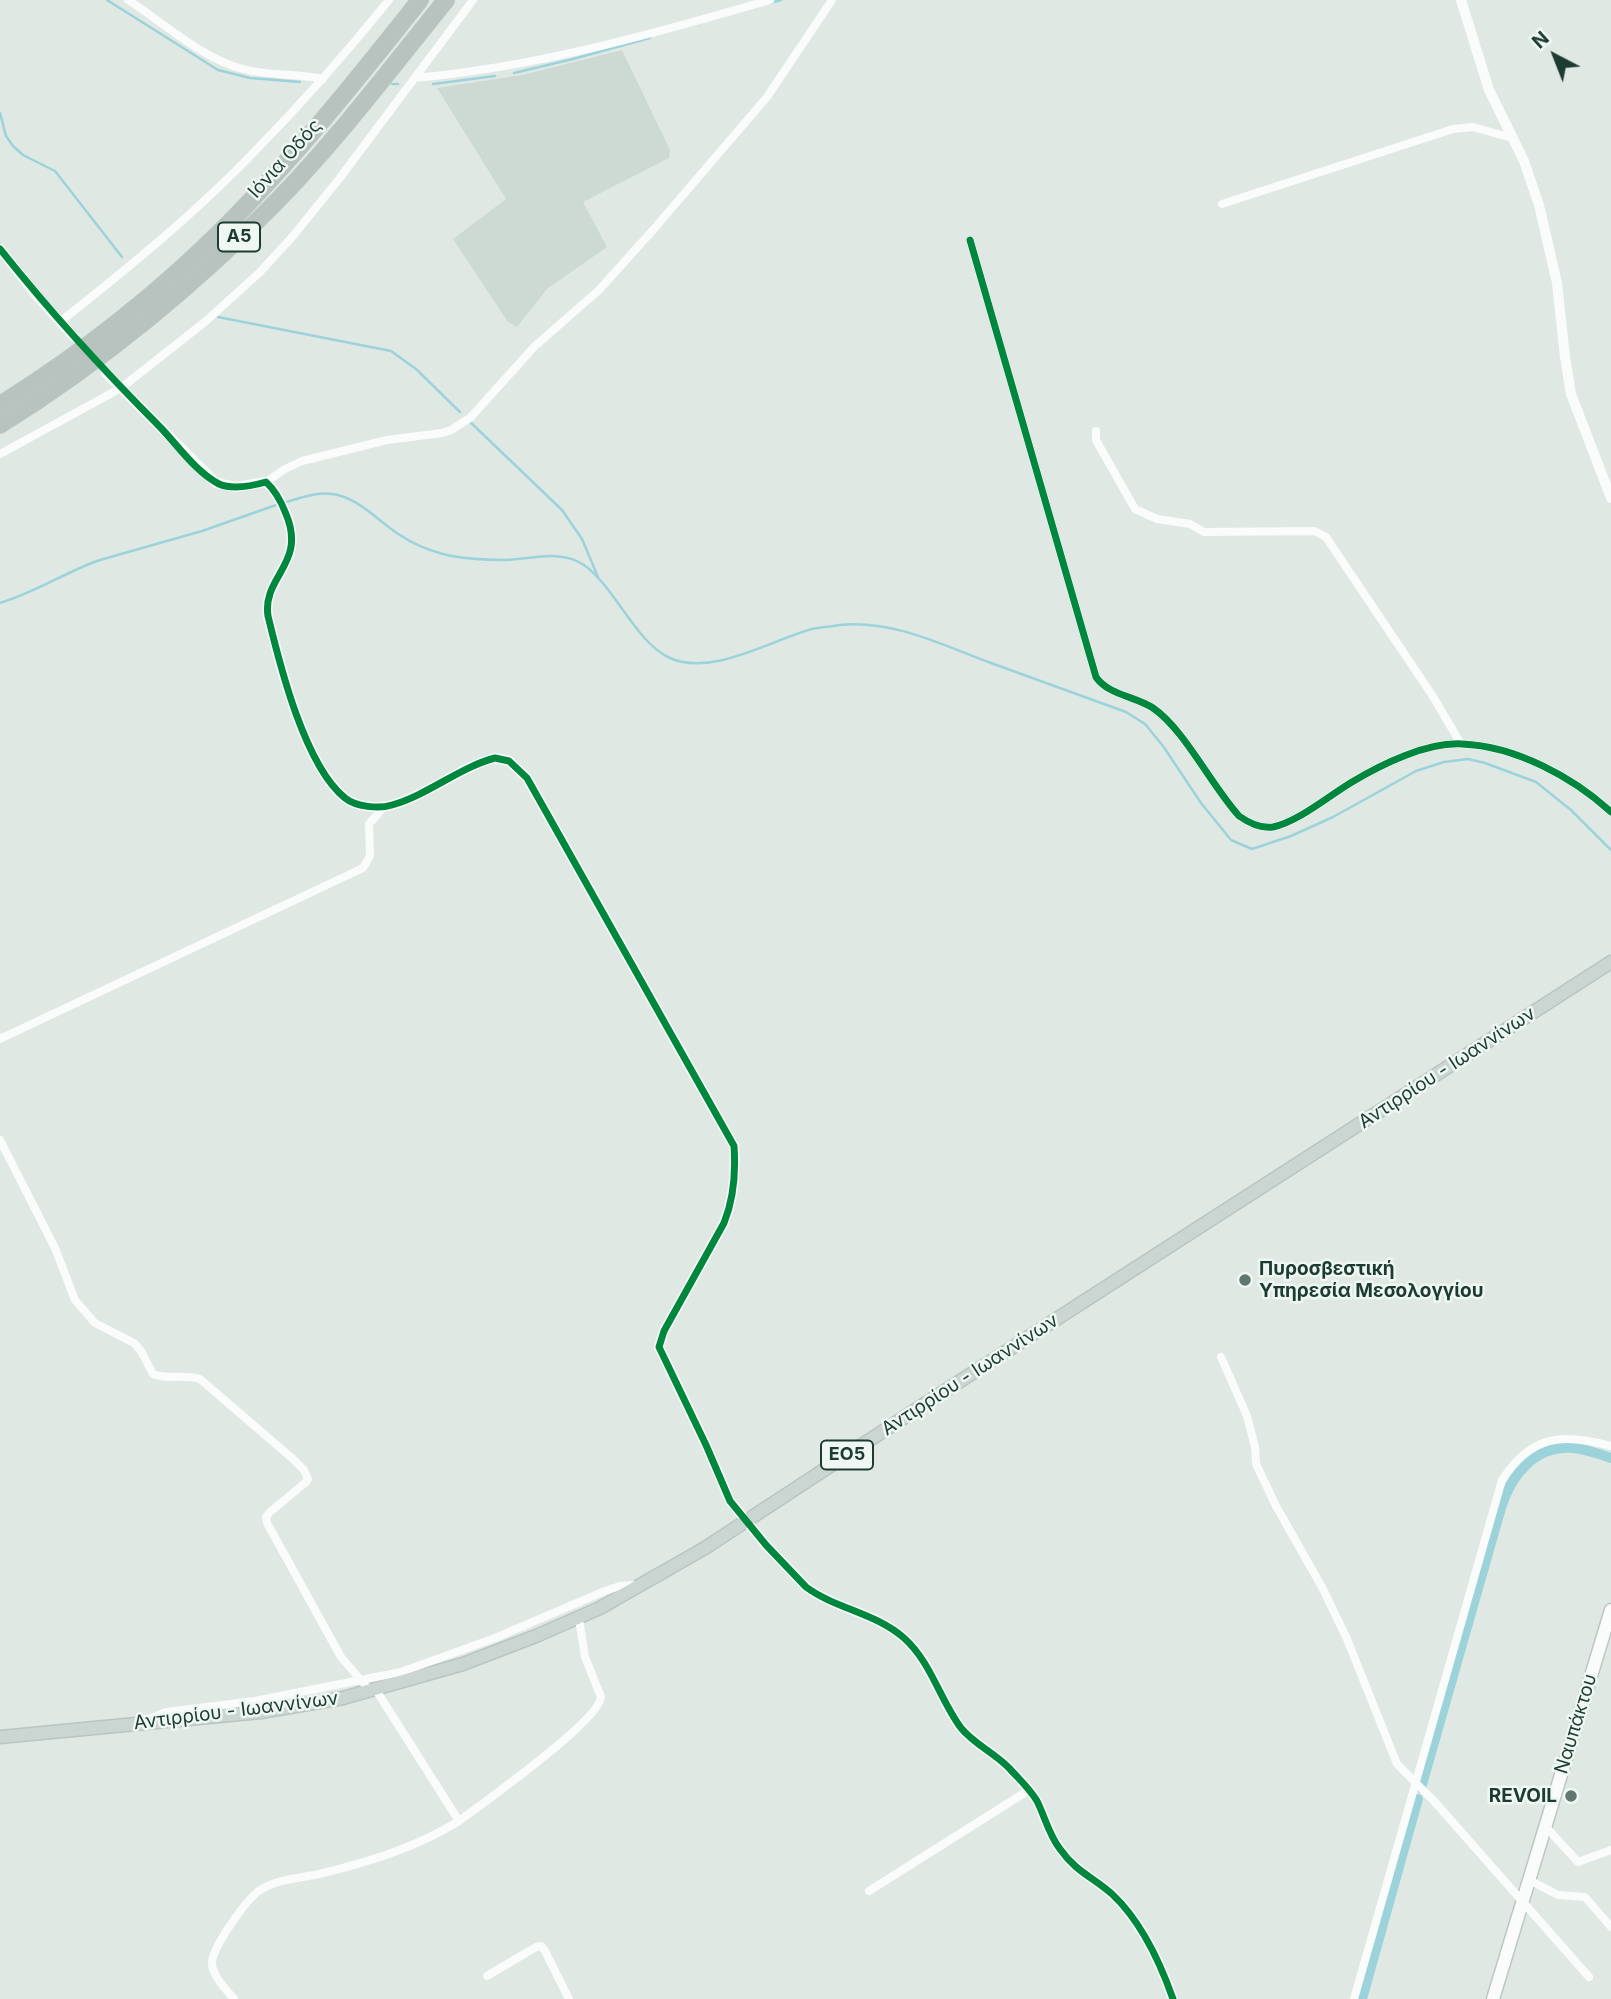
<!DOCTYPE html>
<html>
<head>
<meta charset="utf-8">
<style>
	body { margin:0 }
	#map { position:relative; width:1611px; height:1999px; overflow:hidden; background:#e0e8e4; font-family:Inter,sans-serif }
	canvas { display:block }
	.north { position:absolute; left:1520px; top:21px; width:70px; height:70px; -webkit-text-stroke:5px #eef7f2; paint-order:stroke; rotate:318deg; font-size:19px; font-weight:700; line-height:28px; text-align:center; color:#1d3b33 }
	.north::after { content:''; display:block; margin:auto; width:24px; height:32px; background:#1d3b33; clip-path:polygon(50% 0,100% 100%,50% 72%,0 100%) }
</style>
</head>
<body>
<div id="map">
<canvas width="1611" height="1999"></canvas>
<div class="north">N</div>
</div>
<script>
const c = document.querySelector('canvas').getContext('2d');
c.lineJoin = 'round';
function fillPath(path, color) {
  c.fillStyle = color;
  c.fill(path, 'evenodd');
}
function strokePath(path, color, width, dash) {
  c.strokeStyle = color;
  c.lineWidth = width;
  c.lineCap = dash ? 'butt' : 'round';
  c.setLineDash(dash || []);
  c.stroke(path);
}
function drawText(font, color, halo, rows, align = 'center') {
  c.font = font + ' Inter,sans-serif';
  c.lineWidth = 5;
  c.setLineDash([]);
  c.textBaseline = 'middle';
  c.strokeStyle = halo;
  c.fillStyle = color;
  for (const [text, x, y, turn = 0] of rows) {
    c.save();
    c.translate(x, y);
    c.rotate((+turn || 0) * Math.PI / 180);
    c.textAlign = isNaN(turn) ? turn : align;
    if (halo) c.strokeText(text, 0, 0);
    c.fillText(text, 0, 0);
    c.restore();
  }
}
const built = new Path2D(`
	M622 50 670 150 669 158 583 202 607 247 547 289 517 327 508 322 453 239 506 199 437 88 522 75Z`);
const stream = new Path2D(`
	M107 0 218 70 250 78 300 82
	M770 3 781 0
	M514 73 573 59 650 38
	M392 84H398
	M433 84 495 76
	M0 113 6 136 13 146 23 155 55 171 122 257
	M218 317 391 351 416 369 460 412
	M468 420 562 510 582 539 598 577
	M286 502C301 498 316 492 332 494 358 497 379 522 400 535 413 544 428 550 443 554 463 559 486 560 506 560 532 559 561 549 584 565 615 587 636 643 670 658 712 677 771 640 812 629 821 627 830 627 839 625 892 619 942 645 991 663 1036 679 1081 696 1126 712L1145 724 1163 746 1201 803 1231 840 1252 849 1291 836 1333 817 1416 771 1444 762 1468 759 1485 763 1536 782 1571 810 1611 850
	M0 603C37 592 65 572 100 560L202 531 279 504`);
const canal = new Path2D(`
	M1421 1788 1501 1508C1511 1475 1535 1445 1573 1448 1586 1449 1599 1454 1611 1458
	M1362 1999 1418 1799`);
const minor = new Path2D(`
	M128 0C164 23 201 58 243 69 269 76 296 73 323 79
	M415 78C536 67 653 34 770 0
	M1222 204 1453 129 1473 127 1512 138
	M970 240 1096 677C1108 695 1135 696 1153 708 1184 729 1211 785 1239 816 1249 823 1260 829 1273 827 1298 822 1330 795 1352 782 1382 764 1427 742 1462 744 1515 746 1573 777 1611 812
	M60 322C128 268 197 212 257 149 304 101 347 52 389 0
	M1096 431V440L1135 509 1157 519 1190 524 1204 532 1314 531 1326 537 1432 695 1461 744
	M0 454 121 388 206 321 259 273 293 236 339 179 473 0
	M266 482 285 469 302 461 387 440 442 433 451 430 470 418 535 346 599 290 653 230 767 97 832 0
	M0 1039 363 868 370 856 369 824 384 807
	M0 1140 55 1248 75 1300 95 1323 134 1343 141 1351 153 1374C168 1380 184 1374 200 1379L293 1459 304 1470 308 1479 305 1483 270 1512 266 1517 267 1523 341 1657 371 1692
	M1221 1357 1247 1416 1255 1447 1256 1464 1276 1506 1323 1589 1347 1639 1397 1764 1434 1801 1589 1977
	M147 1720 166 1712 255 1701 401 1672 495 1638 605 1591 620 1586 634 1585
	M459 1821C482 1804 600 1720 601 1697L585 1657 579 1619
	M1545 1826 1578 1862 1611 1850
	M1529 1880 1558 1895 1585 1897 1611 1927
	M869 1891 1029 1790
	M487 1976 536 1947 541 1946 545 1951 569 1999
	M234 1999C227 1990 212 1976 212 1963 212 1948 248 1896 262 1889 279 1879 300 1878 319 1874 369 1862 415 1848 459 1821L376 1690
	M1354 1999 1502 1480C1532 1434 1563 1433 1611 1446`);
const tertiary = new Path2D(`
	M1461 0 1489 90 1524 161 1539 205 1557 283 1565 357 1571 394 1611 498
	M0 249 36 295 74 337
	M106 373 216 483 236 487 266 482C276 491 281 501 286 514 307 564 262 576 268 616 280 666 305 766 345 798 356 807 379 809 392 805 428 795 460 767 495 758L509 761 527 778 734 1146C736 1174 734 1198 724 1223L664 1331 659 1347 706 1445 730 1501 766 1545 806 1587C836 1609 876 1613 904 1638 931 1662 940 1700 961 1728 975 1745 995 1753 1010 1769 1019 1779 1030 1789 1037 1801 1045 1817 1049 1835 1060 1849 1076 1872 1093 1877 1112 1894 1141 1921 1160 1962 1173 1999`);
const secondary = new Path2D(`
	M1493 1999 1611 1610`);
const primary = new Path2D(`
	M0 1737 261 1712 343 1698 463 1664 536 1636 600 1608 705 1548 926 1403 1611 962`);
const motorway = new Path2D(`
	M0 405C78 356 152 299 218 234 291 162 356 81 420 0
	M0 425C102 361 195 285 279 199 339 137 392 67 446 0`);
const cycleway = new Path2D(`
	M970 240 1096 677C1108 695 1135 696 1153 708 1184 729 1211 785 1239 816 1249 823 1260 829 1273 827 1298 822 1330 795 1352 782 1382 764 1427 742 1462 744 1515 746 1573 777 1611 812
	M0 249C50 312 104 371 161 428 178 446 197 473 219 484 233 490 252 486 266 482 276 491 281 501 286 514 307 564 262 576 268 616 280 666 305 766 345 798 356 807 379 809 392 805 428 795 460 767 495 758L509 761 527 778 734 1146C736 1174 734 1198 724 1223L664 1331 659 1347 706 1445 730 1501 766 1545 806 1587C836 1609 876 1613 904 1638 931 1662 940 1700 961 1728 975 1745 995 1753 1010 1769 1019 1779 1030 1789 1037 1801 1045 1817 1049 1835 1060 1849 1076 1872 1093 1877 1112 1894 1141 1921 1160 1962 1173 1999`);
const markers = [
	[1245,1280,7,"#617871"],
	[1571,1796,7,"#617871"]
];
const shields = [
	[239,237,42],
	[847,1455,52]
];
const shieldNames = [
	["Α5",239,237],
	["ΕΟ5",847,1455]
];
const streetNames = [
	["Ιόνια Οδός",285,159,-48],
	["Αντιρρίου - Ιωαννίνων",1447,1068,-33],
	["Αντιρρίου - Ιωαννίνων",970,1375,-33],
	["Αντιρρίου - Ιωαννίνων",236,1711,-7],
	["Ναυπάκτου",1576,1724,-73]
];
const poiNames = [
	["Πυροσβεστική",1259,1269],
	["Υπηρεσία Μεσολογγίου",1259,1291],
	["REVOIL",1557,1796,"right"]
];
fillPath(built, '#cddad4');
strokePath(stream, '#9cd3da', 2.5);
strokePath(canal, '#9cd3da', 10);
strokePath(secondary, '#bcc7c3', 15);
strokePath(primary, '#bac5c1', 15);
strokePath(motorway, '#bac5c1', 18);
strokePath(minor, '#fafcfb', 8);
strokePath(tertiary, '#fafcfb', 10);
strokePath(secondary, '#fafcfb', 12);
strokePath(primary, '#cbd5d2', 12);
strokePath(motorway, '#b8c2bf', 16);
strokePath(cycleway, '#00873e', 7);
for (const [x, y, r, color] of markers) {
  const dot = new Path2D();
  dot.arc(x, y, r, 0, 2 * Math.PI);
  c.fillStyle = color;
  c.fill(dot);
  strokePath(dot, '#eef7f2', 2.5);
}
for (const [x, y, w] of shields) {
  const box = new Path2D();
  box.roundRect(x - w / 2, y - 14.5, w, 29, 5);
  c.fillStyle = '#eef7f2';
  c.fill(box);
  strokePath(box, '#1d3b33', 2);
}
drawText('bold 18px', '#1d3b33', null, shieldNames);
drawText('19px', '#1d3b33', '#eef7f2', streetNames);
drawText('bold 19px', '#1d3b33', '#eef7f2', poiNames, 'left');
</script>
</body>
</html>
